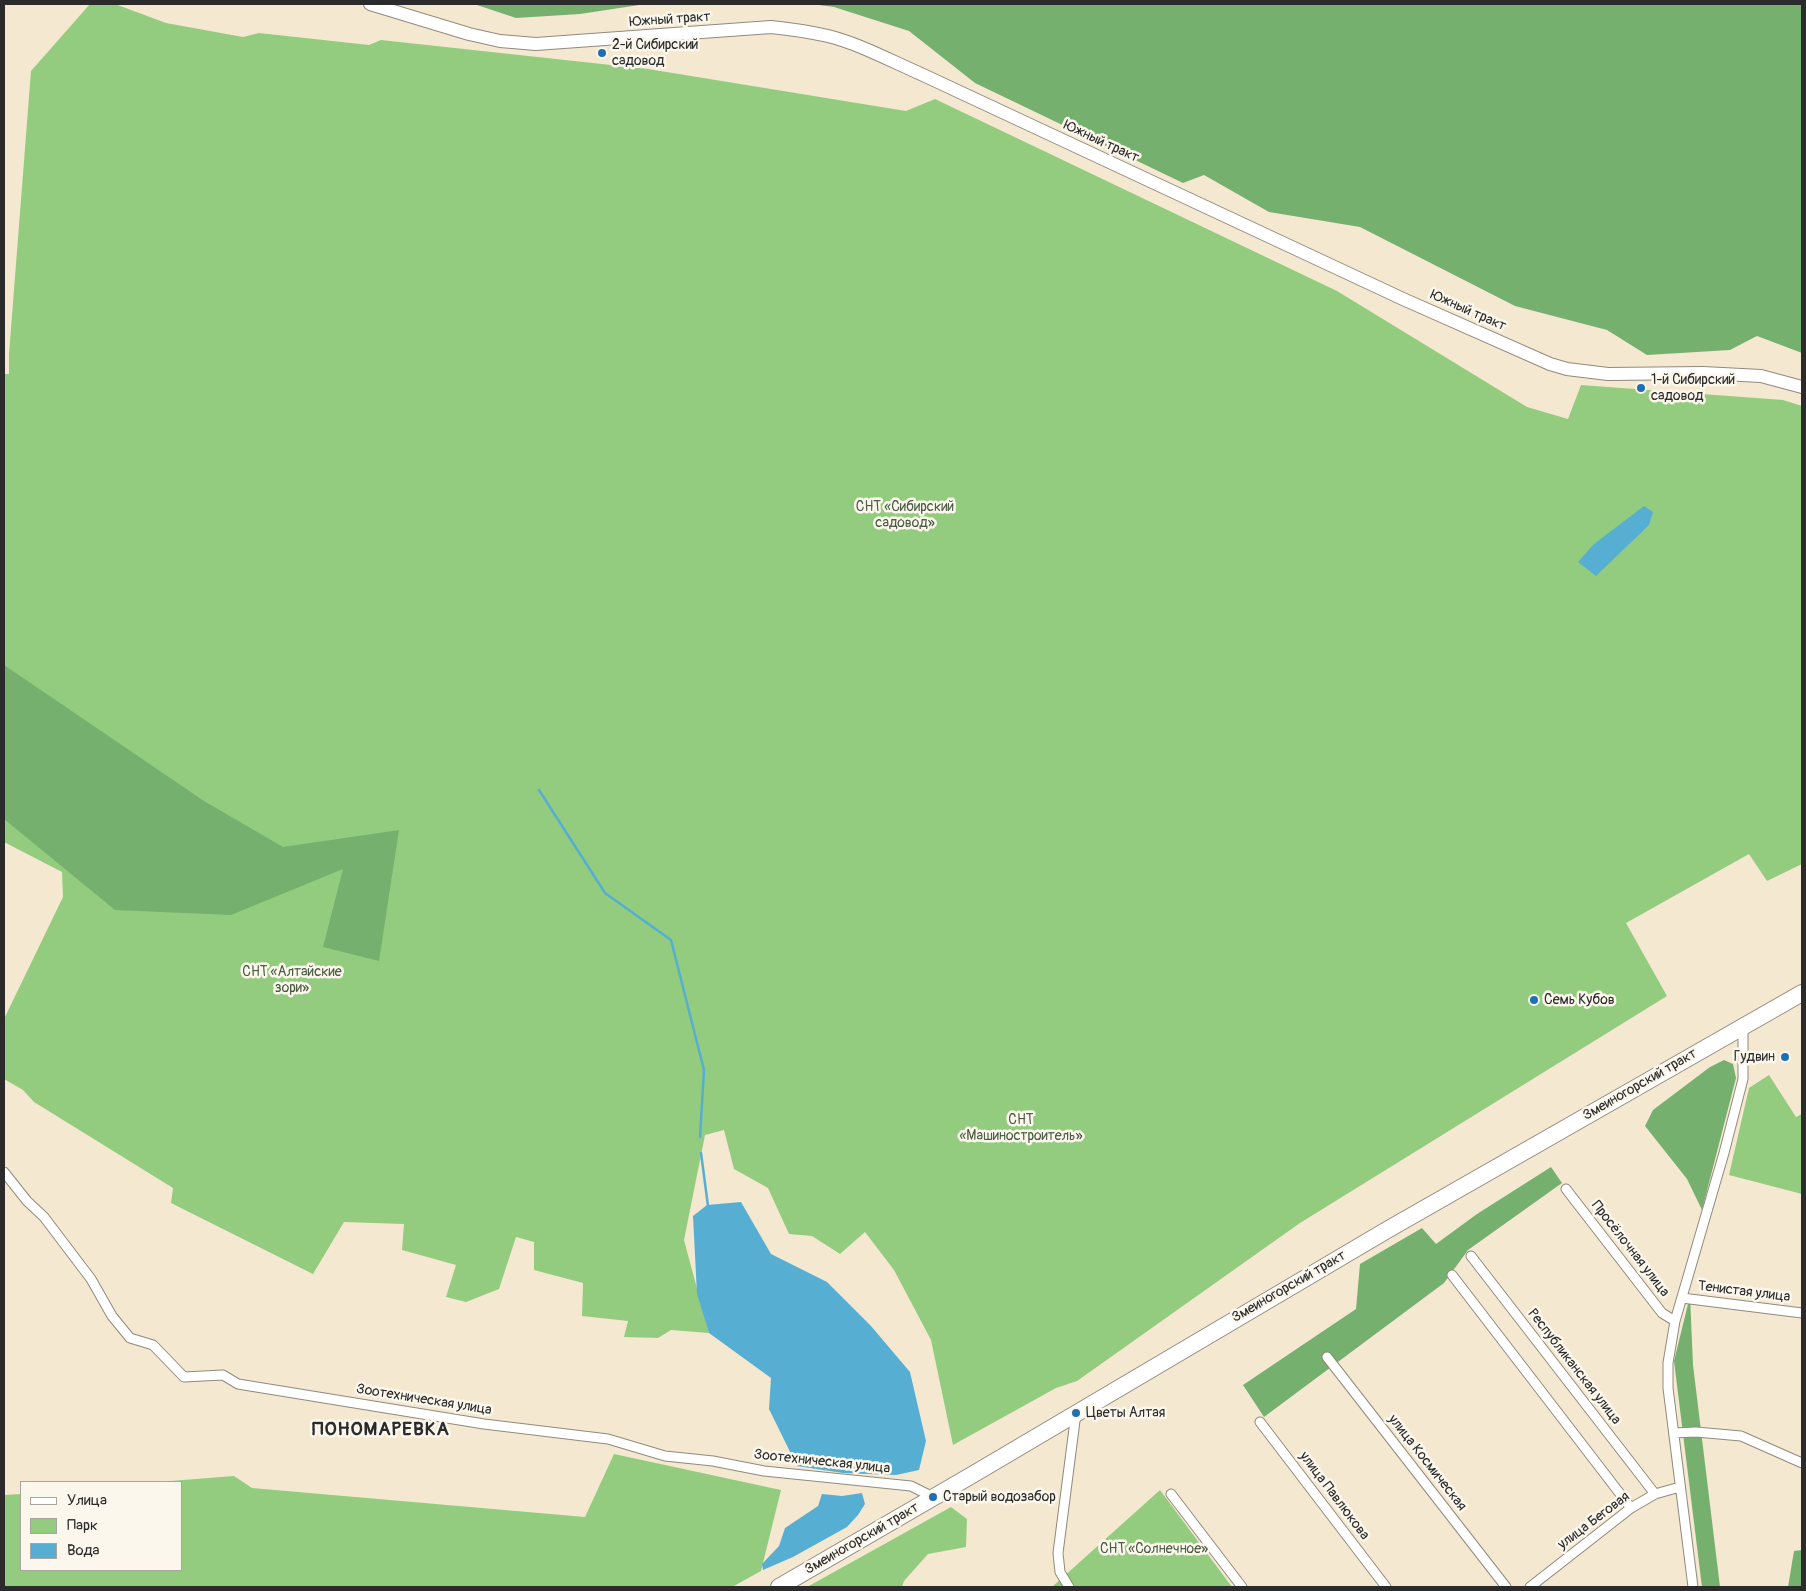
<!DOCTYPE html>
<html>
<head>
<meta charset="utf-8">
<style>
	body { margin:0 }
	#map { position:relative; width:1806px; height:1591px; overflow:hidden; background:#f5e8d1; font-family:Pangolin,sans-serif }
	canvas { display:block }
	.frame { position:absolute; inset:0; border:5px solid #2b2b2b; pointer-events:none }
	.legend { position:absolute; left:20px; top:1481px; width:162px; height:90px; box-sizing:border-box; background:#fbf7ec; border:1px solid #a8a59f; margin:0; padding:6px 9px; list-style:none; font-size:15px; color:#2b2b2b }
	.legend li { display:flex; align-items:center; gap:10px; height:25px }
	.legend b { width:25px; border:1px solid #a8a59f }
</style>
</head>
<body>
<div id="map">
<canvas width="1806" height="1591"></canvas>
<div class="frame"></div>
<ul class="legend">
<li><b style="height:6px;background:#fff"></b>Улица</li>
<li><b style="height:14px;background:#93cc7f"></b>Парк</li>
<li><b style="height:14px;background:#56afd3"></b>Вода</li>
</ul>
</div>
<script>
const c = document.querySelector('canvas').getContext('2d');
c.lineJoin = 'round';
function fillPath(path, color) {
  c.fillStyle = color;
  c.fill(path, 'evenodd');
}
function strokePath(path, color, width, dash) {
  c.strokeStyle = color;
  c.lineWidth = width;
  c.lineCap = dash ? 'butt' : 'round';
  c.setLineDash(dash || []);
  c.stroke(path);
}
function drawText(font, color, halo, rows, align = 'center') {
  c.font = font + ' Pangolin,sans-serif';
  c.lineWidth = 5;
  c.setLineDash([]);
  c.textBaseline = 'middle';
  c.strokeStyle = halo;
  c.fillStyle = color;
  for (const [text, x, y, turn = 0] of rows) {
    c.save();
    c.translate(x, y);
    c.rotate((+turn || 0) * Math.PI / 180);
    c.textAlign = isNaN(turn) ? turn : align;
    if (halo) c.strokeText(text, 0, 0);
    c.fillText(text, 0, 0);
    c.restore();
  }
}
const green = new Path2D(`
	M90 4H115L166 23 243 37 259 33 369 45 381 40 648 69 906 111 935 99 1337 291 1527 407 1568 419 1581 385 1783 400 1802 406V864L1767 881 1749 854 1626 923 1667 996 1300 1223 1077 1381 1056 1388 953 1445 931 1340 894 1270 865 1232 840 1254 812 1236 789 1234 768 1188 734 1169 724 1130 705 1135 684 1240 709 1333 671 1330 658 1338 624 1337 628 1321 582 1316 583 1283 534 1270V1242L516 1237 499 1289 466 1302 446 1297 456 1265 402 1250 404 1224 344 1222 313 1274 171 1203 173 1188 34 1102 23 1090 4 1079V1019L63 897 62 872 4 842V374H9V354L31 71Z
	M1769 1075 1796 1117 1802 1114V1194L1729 1175 1749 1088Z
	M614 1454 781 1490 761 1571 732 1587H4V1495L21 1494V1570H181V1482H158L234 1476 252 1488 585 1517Z
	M1160 1490 1232 1587H1052Z
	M951 1507 967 1519 966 1547 928 1554 904 1581 902 1587H807Z`);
const forest = new Path2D(`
	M474 4H646L580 14 516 18Z
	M811 4H1802V353L1757 336 1730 350 1647 355 1607 330 1515 306 1360 227 1269 212 1204 175 1183 183 975 83 909 31 834 7Z
	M4 665 204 801 283 847 399 830 379 961 323 947 343 869 231 915 115 910 4 819Z
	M1724 1060 1733 1064 1736 1078 1702 1210 1687 1179 1645 1126 1653 1110 1710 1067Z
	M1551 1167 1562 1183 1468 1250 1444 1283 1264 1417 1243 1385 1356 1309 1360 1264 1422 1228 1436 1244 1477 1214Z
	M1690 1296 1693 1365 1720 1587H1702L1674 1361Z
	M1802 1550V1587H1788L1794 1551Z`);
const water = new Path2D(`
	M1644 506 1653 512 1649 525 1596 576 1578 562 1594 544Z
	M741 1202 771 1254 827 1282 871 1326 910 1372 926 1441 919 1470 896 1475 843 1473 797 1466 769 1409 771 1378 709 1333 697 1294 693 1216 707 1205Z
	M862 1493 865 1504 858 1515 847 1527 793 1557 763 1570 762 1564 779 1546 785 1528 818 1506 822 1494 842 1496Z`);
const stream = new Path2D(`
	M539 790 605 893 671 940 704 1070 700 1137
	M701 1153 708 1206`);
const street = new Path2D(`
	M4 1172 27 1201 44 1217 91 1279 112 1316 130 1338 153 1345 184 1377 223 1375 238 1384 484 1424 608 1439 665 1456 713 1461 764 1471 911 1486 933 1497
	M1566 1189 1662 1313 1675 1321
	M1471 1256 1655 1494
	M1452 1275 1631 1508
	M1682 1298 1802 1313
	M1327 1357 1506 1587
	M1260 1422 1386 1587
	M1674 1433 1696 1432 1741 1436 1802 1463
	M1171 1494 1242 1587
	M1069 1587 1060 1572 1058 1553 1076 1413
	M1530 1587 1631 1508 1655 1494 1680 1487
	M1693 1587 1668 1388V1363L1675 1321 1724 1153 1743 1079V1027`);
const secondary = new Path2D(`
	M370 4 469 34 500 41 536 44 771 27C791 29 810 32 828 36 860 44 891 61 921 74L1403 299 1550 364 1567 369 1608 374 1703 373 1761 376 1802 387`);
const highway = new Path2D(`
	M779 1587 972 1475 1387 1230 1802 993`);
const markers = [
	[602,53,5,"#1f6fb2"],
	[1641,388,5,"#1f6fb2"],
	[1534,1000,5,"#1f6fb2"],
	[1785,1057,5,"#1f6fb2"],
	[1076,1413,5,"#1f6fb2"],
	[933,1497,5,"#1f6fb2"]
];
const streetNames = [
	["Южный тракт",670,20,-4],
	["Южный тракт",1101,142,25],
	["Южный тракт",1468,311,24],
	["Змеиногорский тракт",1640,1085,-30],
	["Просёлочная улица",1630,1249,52],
	["Змеиногорский тракт",1289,1287,-30],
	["Тенистая улица",1744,1292,7],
	["Республиканская улица",1574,1367,52],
	["Зоотехническая улица",424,1400,9],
	["Зоотехническая улица",822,1462,6],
	["улица Космическая",1427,1463,52],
	["улица Павлюкова",1334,1496,53],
	["улица Беговая",1594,1521,-37],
	["Змеиногорский тракт",862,1539,-30]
];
const poiNames = [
	["2-й Сибирский",612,45],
	["садовод",612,61],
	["1-й Сибирский",1651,380],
	["садовод",1651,396],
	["Семь Кубов",1544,1000],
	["Гудвин",1775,1057,"right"],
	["Цветы Алтая",1086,1413],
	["Старый водозабор",943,1497]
];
const parkNames = [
	["СНТ «Сибирский",905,507],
	["садовод»",905,523],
	["СНТ «Алтайские",292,972],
	["зори»",292,988],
	["СНТ",1021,1120],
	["«Машиностроитель»",1021,1136],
	["СНТ «Солнечное»",1154,1549]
];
const districtNames = [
	["ПОНОМАРЕВКА",381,1430]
];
fillPath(green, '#93cc7f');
fillPath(forest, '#76b06e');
fillPath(water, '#56afd3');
strokePath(stream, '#56afd3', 2.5);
strokePath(street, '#908a7e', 11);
strokePath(secondary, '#908a7e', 14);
strokePath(highway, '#908a7e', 18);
strokePath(street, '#fff', 9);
strokePath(secondary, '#fff', 12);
strokePath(highway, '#fff', 16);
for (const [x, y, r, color] of markers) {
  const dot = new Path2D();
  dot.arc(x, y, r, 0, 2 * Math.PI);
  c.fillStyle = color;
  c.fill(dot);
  strokePath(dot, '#fbf7ec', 2);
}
drawText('14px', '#2b2b2b', '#fbf7ec', streetNames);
drawText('14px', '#2b2b2b', '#fbf7ec', poiNames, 'left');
drawText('14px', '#4a5b44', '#fbf7ec', parkNames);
c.letterSpacing = '1px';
drawText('bold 19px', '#2b2b2b', '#fbf7ec', districtNames);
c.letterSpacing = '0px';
</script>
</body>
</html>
